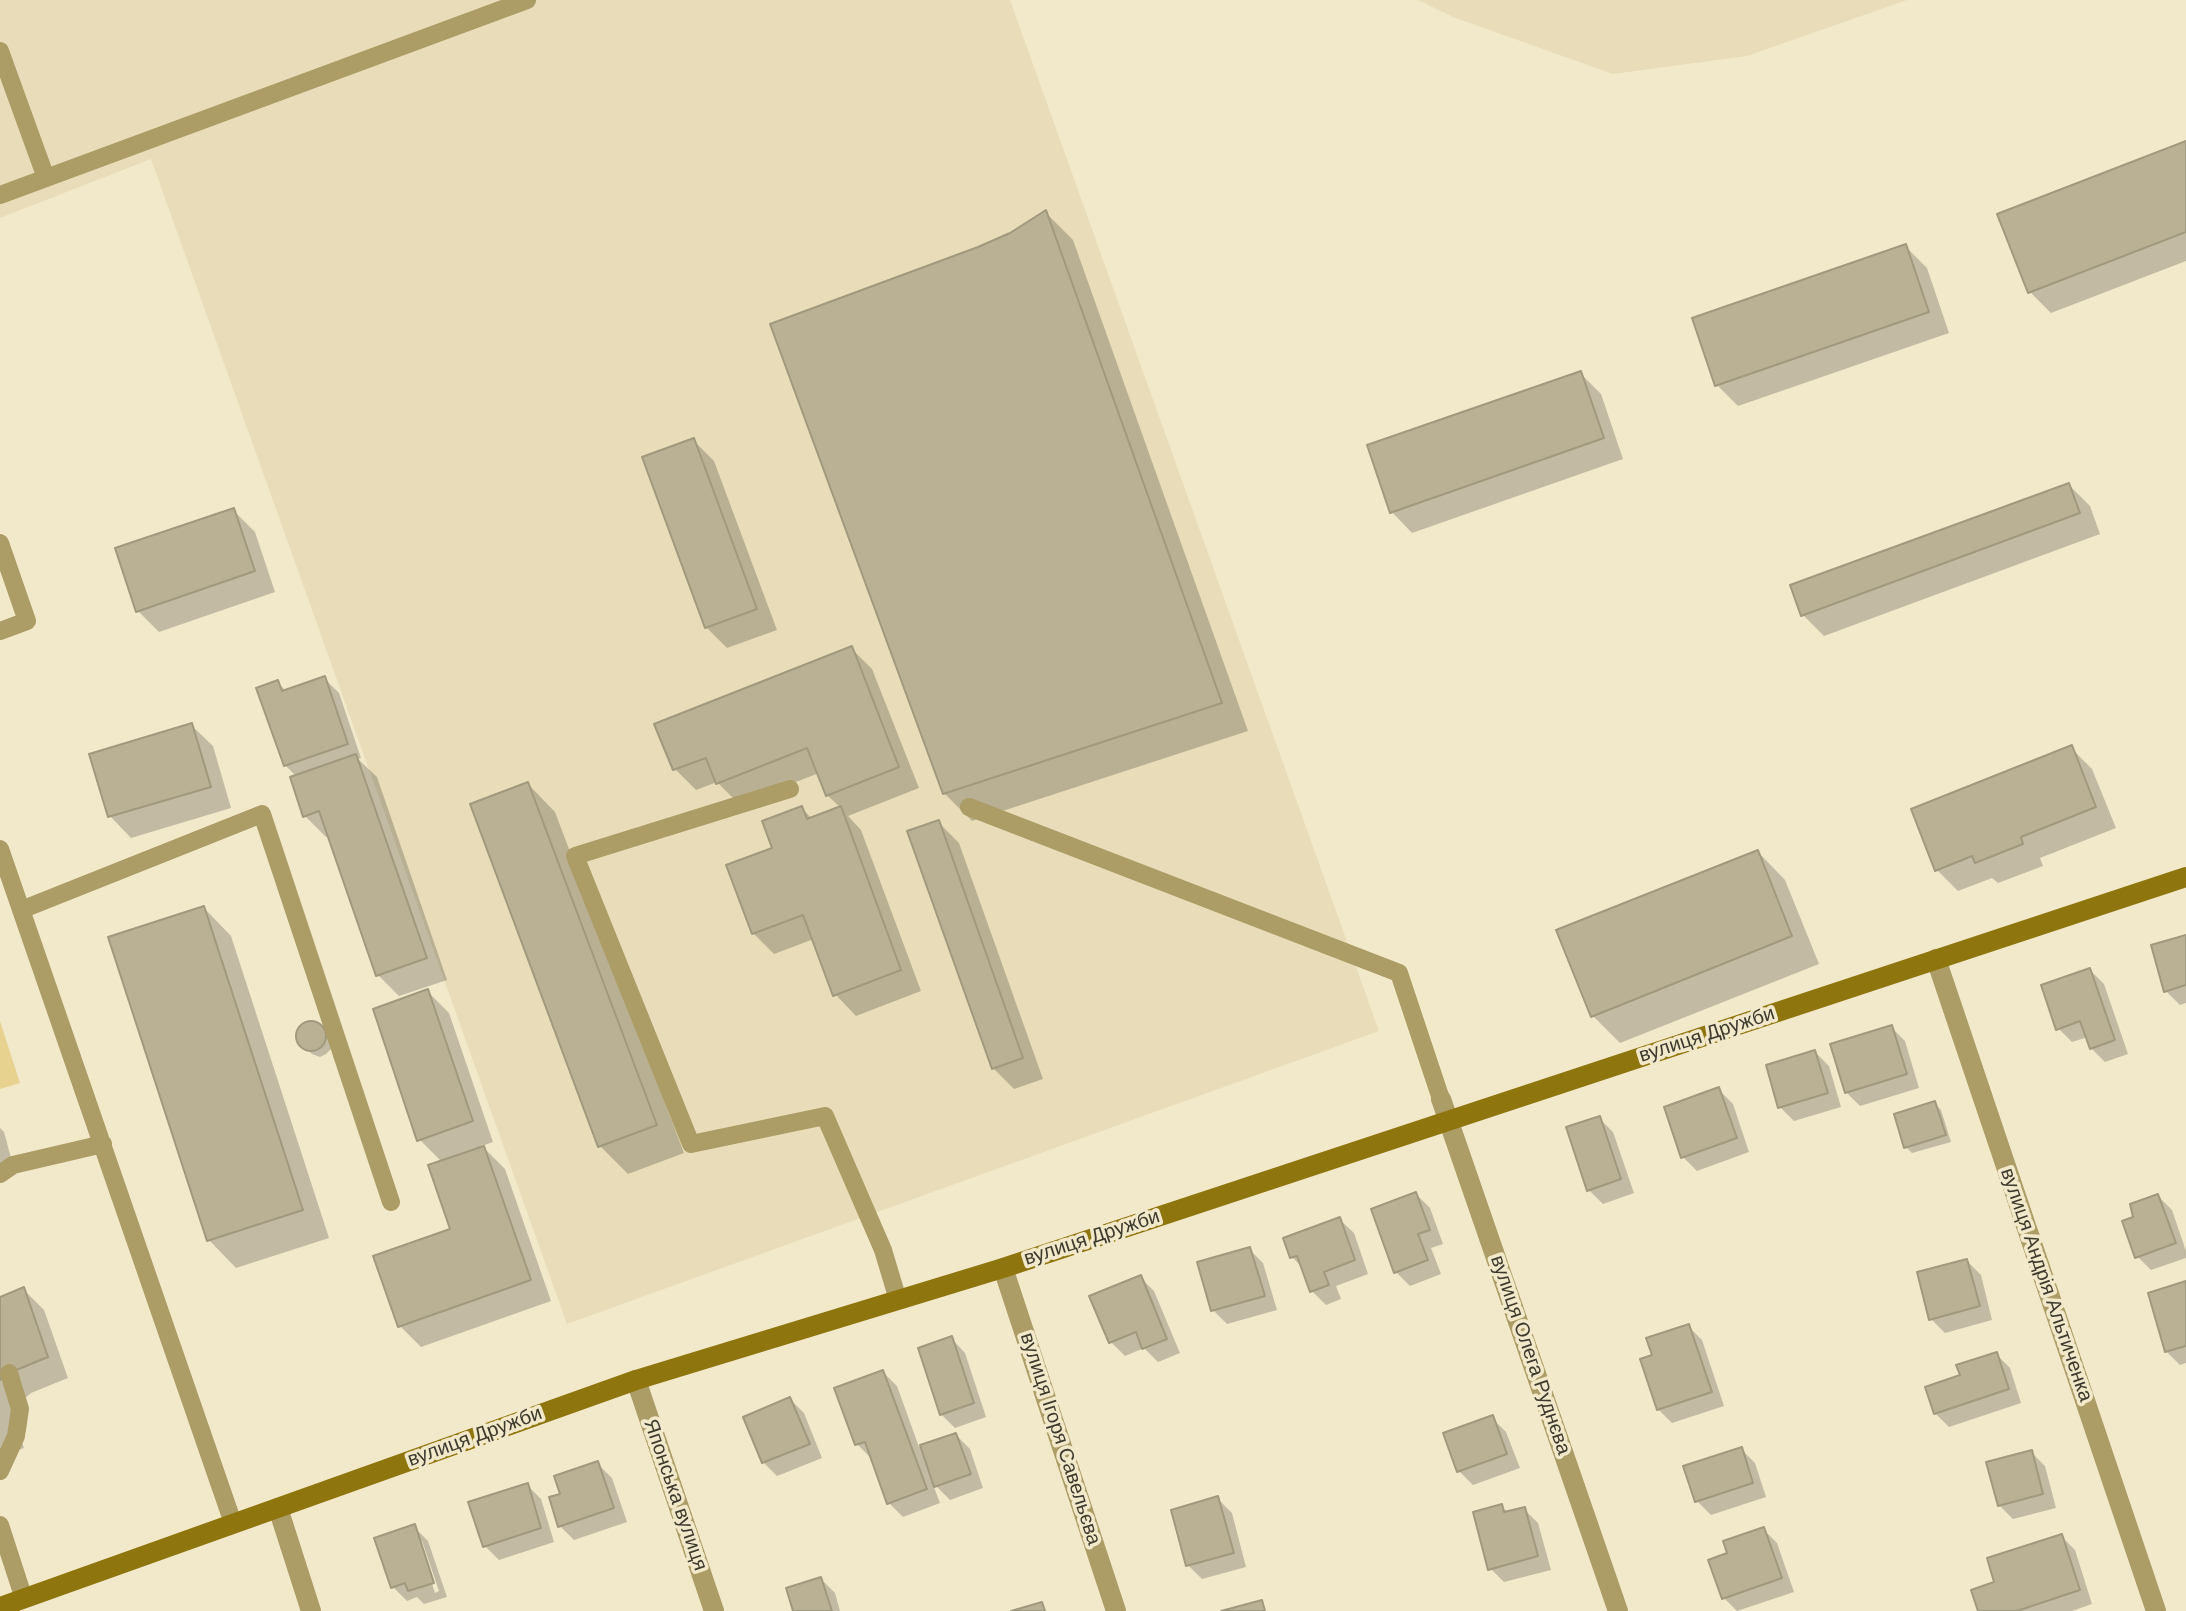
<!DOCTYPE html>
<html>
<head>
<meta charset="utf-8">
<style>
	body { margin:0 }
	canvas { display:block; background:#f2e9cb }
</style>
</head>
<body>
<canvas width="2186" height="1611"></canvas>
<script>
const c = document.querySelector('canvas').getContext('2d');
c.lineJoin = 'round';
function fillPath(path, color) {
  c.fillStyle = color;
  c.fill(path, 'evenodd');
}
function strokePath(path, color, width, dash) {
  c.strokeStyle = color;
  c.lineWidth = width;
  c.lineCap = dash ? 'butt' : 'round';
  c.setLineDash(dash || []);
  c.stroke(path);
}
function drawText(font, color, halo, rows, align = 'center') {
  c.font = font + ' Arial,sans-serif';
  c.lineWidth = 7;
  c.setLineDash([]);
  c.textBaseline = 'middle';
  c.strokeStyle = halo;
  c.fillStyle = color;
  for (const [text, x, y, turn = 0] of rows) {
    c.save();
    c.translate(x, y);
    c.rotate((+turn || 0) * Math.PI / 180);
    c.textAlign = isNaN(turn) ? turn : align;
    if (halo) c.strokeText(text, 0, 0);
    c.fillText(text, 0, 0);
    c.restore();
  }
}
const built = new Path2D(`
	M0 0H1010L1379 1031 567 1324 151 159 0 218Z
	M1418 0H1907L1747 56 1613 74 1453 17Z`);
const green = new Path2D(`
	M0 1021 20 1083 0 1089Z`);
const shadow = new Path2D(`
	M2186 143V261L2051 313 2030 292Z
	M1045 212 1073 240 1248 731 972 821 944 793 1011 235Z
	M1906 247 1927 268 1949 333 1738 406 1717 385Z
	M1580 373 1601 394 1623 459 1412 533 1391 511Z
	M693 440 714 461 777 630 727 648 706 627Z
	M2069 485 2090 506 2100 534 1824 636 1803 615Z
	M234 511 255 532 275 592 159 632 138 611Z
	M851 648 872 669 919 788 848 816 861 830 921 991 856 1016 835 994 814 939 774 954 753 933 774 849 802 808 812 819 841 808 827 795 819 773 739 804 717 782 696 790 675 769Z
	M325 679 339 693 361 758 358 759 377 777 447 980 399 996 378 975 330 836 326 837 305 816 297 777 285 765 278 683 287 692Z
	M191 725 213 746 231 808 131 838 110 816Z
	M2071 748 2092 769 2116 828 2040 858 2043 866 1998 883 1992 878 1958 891 1937 870Z
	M528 784 555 812 684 1153 628 1174 600 1146 473 805Z
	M938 822 959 843 1043 1079 1014 1089 993 1068Z
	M1758 852 1785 880 1819 964 1620 1043 1593 1016Z
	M204 908 231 936 329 1238 236 1268 209 1240Z
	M2186 937V1003L2180 1005 2166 991Z
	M2090 970 2104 984 2128 1054 2105 1062 2091 1048 2088 1037 2072 1042 2058 1028Z
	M428 992 449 1013 493 1142 482 1146 505 1169 551 1301 421 1347 400 1326 453 1230 442 1162 419 1139Z
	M314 1022 332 1041 331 1049 326 1054 320 1057 312 1054 300 1042 298 1035 300 1028 307 1023Z
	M1891 1027 1905 1041 1919 1088 1860 1106 1846 1092Z
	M1815 1052 1829 1066 1841 1107 1794 1121 1780 1107Z
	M1719 1090 1733 1104 1749 1152 1697 1171 1683 1157Z
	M1935 1104 1941 1110 1951 1142 1912 1153 1906 1147Z
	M1599 1118 1613 1132 1634 1193 1603 1204 1589 1190Z
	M0 1128 4 1132 15 1173 0 1177Z
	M1416 1194 1430 1208 1443 1244 1431 1248 1441 1274 1410 1286 1396 1272Z
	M2158 1196 2172 1210 2186 1251V1258L2151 1270 2137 1256Z
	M1340 1220 1354 1233 1368 1274 1336 1286 1341 1299 1326 1305 1312 1291 1304 1269 1292 1257Z
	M1249 1249 1263 1263 1277 1310 1227 1324 1213 1310Z
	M1967 1261 1981 1275 1992 1320 1945 1333 1931 1319Z
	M1140 1277 1154 1291 1180 1353 1158 1362 1144 1348 1125 1356 1111 1342Z
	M2186 1283V1363L2180 1365 2166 1351Z
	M23 1289 44 1310 68 1378 31 1393 19 1403 14 1420 24 1448 0 1456V1299Z
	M1688 1326 1702 1340 1724 1406 1672 1423 1658 1409 1654 1356Z
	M952 1339 965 1353 986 1417 955 1428 941 1414Z
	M1996 1354 2010 1368 2021 1403 1949 1427 1935 1413 1962 1377Z
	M883 1372 897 1386 919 1447 956 1435 970 1449 983 1488 950 1500 932 1482 940 1503 903 1517 889 1503 871 1458 857 1444Z
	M790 1399 804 1413 822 1458 777 1476 763 1462Z
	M1492 1418 1506 1432 1520 1468 1473 1485 1459 1471Z
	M1741 1449 1755 1463 1766 1497 1711 1515 1697 1501Z
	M2031 1452 2045 1466 2056 1508 2013 1519 1999 1505Z
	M598 1464 612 1478 627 1522 574 1540 560 1526 562 1495Z
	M527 1485 541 1499 554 1542 499 1560 485 1546Z
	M1218 1499 1232 1513 1246 1567 1202 1579 1188 1565Z
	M1501 1506 1508 1513 1524 1509 1538 1523 1551 1570 1504 1582 1490 1568Z
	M414 1527 428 1541 447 1597 424 1604 417 1597 407 1601 393 1587ZM418 1541H422L439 1591 435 1593Z
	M1763 1529 1777 1543 1794 1592 1737 1611 1724 1598Z
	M2061 1536 2075 1550 2092 1604 2072 1611H1980Z
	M821 1579 835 1593 840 1611H795Z`);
const building = new Path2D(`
	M2186 141V232L2028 293 1997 214Z
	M1046 210 1222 703 943 794 770 324 978 247 1010 233Z
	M1906 244 1929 312 1715 386 1692 318Z
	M1581 371 1604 438 1390 513 1367 445Z
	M694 438 757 609 705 628 642 457Z
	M2069 483 2080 513 1801 616 1790 585Z
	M234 508 255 571 136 612 115 548Z
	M852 646 899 767 826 796 807 748 716 784 706 758 673 770 654 724Z
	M325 676 348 744 284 766 256 688 278 680 282 691Z
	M192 723 211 787 108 817 89 754Z
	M2072 745 2096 807 2021 837 2023 844 1975 863 1972 856 1935 871 1911 809Z
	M356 754 427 958 376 976 319 811 303 817 290 777Z
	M528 782 657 1125 598 1147 470 804Z
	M802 806 807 819 841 806 901 970 833 996 803 915 752 934 726 865 772 848 762 821Z
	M939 820 1023 1058 992 1069 907 831Z
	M1758 850 1792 936 1591 1017 1556 930Z
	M204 906 303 1210 207 1241 108 937Z
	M2186 935V985L2164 992 2151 945Z
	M2090 968 2115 1040 2090 1049 2080 1021 2056 1030 2041 985Z
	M428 989 473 1121 417 1141 373 1009Z
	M296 1036a15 15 0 1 1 30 0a15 15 0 1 1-30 0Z
	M1892 1025 1907 1074 1845 1093 1830 1044Z
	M1815 1050 1828 1093 1778 1108 1766 1065Z
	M1719 1087 1737 1138 1681 1158 1664 1107Z
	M1935 1101 1946 1135 1904 1148 1894 1114Z
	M1600 1116 1621 1179 1587 1191 1566 1127Z
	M484 1146 531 1280 398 1327 373 1256 450 1229 428 1165Z
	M1416 1192 1430 1230 1418 1234 1428 1260 1394 1273 1371 1209Z
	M2158 1194 2176 1243 2135 1258 2122 1221 2133 1217 2130 1204Z
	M1340 1217 1355 1260 1324 1272 1329 1285 1310 1292 1297 1256 1290 1258 1283 1238Z
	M1250 1247 1265 1296 1211 1311 1197 1262Z
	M1967 1259 1980 1306 1929 1320 1917 1272Z
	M1141 1275 1167 1339 1142 1349 1136 1332 1109 1343 1089 1296Z
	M2186 1281V1346L2165 1352 2148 1293Z
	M24 1287 48 1357 9 1373 0 1380V1297Z
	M1689 1324 1712 1392 1657 1410 1640 1359 1652 1355 1646 1338Z
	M952 1336 974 1403 940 1415 918 1348Z
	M1997 1352 2009 1389 1934 1414 1925 1387 1960 1375 1956 1365Z
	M883 1370 927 1489 887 1504 865 1442 855 1445 834 1388Z
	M790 1397 810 1444 762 1463 743 1417Z
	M1493 1415 1507 1454 1457 1472 1443 1433Z
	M956 1433 971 1474 934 1487 920 1445Z
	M1742 1447 1753 1483 1695 1502 1683 1466Z
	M2032 1450 2043 1494 1998 1506 1986 1462Z
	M598 1461 614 1508 558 1527 549 1497 560 1494 554 1476Z
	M528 1483 541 1528 483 1547 468 1502Z
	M1218 1496 1234 1553 1186 1566 1171 1510Z
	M1502 1504 1504 1512 1525 1507 1538 1556 1488 1570 1473 1512Z
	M415 1524 434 1583 408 1591 405 1583 391 1588 374 1538Z
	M1764 1527 1782 1578 1722 1599 1708 1560 1727 1553 1723 1541Z
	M2062 1534 2080 1590 2017 1611H1978L1971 1590 1994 1582 1987 1558Z
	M821 1577 832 1611H793L786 1588Z
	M1262 1600 1265 1611H1221Z
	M1042 1602 1045 1611H1011Z`);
const lane = new Path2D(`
	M0 51 46 178
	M0 195 527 0
	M0 543 27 621 0 631
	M790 789 575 856 691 1144 825 1116 883 1250 898 1300
	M969 807 1399 973 1441 1099
	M0 849 233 1523
	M21 910 262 814 391 1202
	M0 1174 13 1165 103 1144
	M0 1471 16 1436 20 1409 9 1373
	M0 1525 24 1599`);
const street = new Path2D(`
	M1936 959 2156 1611
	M1441 1099 1618 1611
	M1003 1268 1116 1611
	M636 1380 714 1611
	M278 1508 311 1611`);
const secondary = new Path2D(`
	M0 1607 636 1380 1003 1268 2186 877`);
const streetNames = [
	["вулиця Дружби",1707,1035,-18],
	["вулиця Дружби",1092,1238,-18],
	["вулиця Андрія Альтиченка",2046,1285,71],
	["вулиця Олега Руднєва",1530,1355,71],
	["вулиця Дружби",475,1437,-20],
	["вулиця Ігоря Савельєва",1060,1439,72],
	["Японська вулиця",675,1495,71]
];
fillPath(built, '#e8ddb8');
fillPath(green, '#e7d28f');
fillPath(shadow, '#0003');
fillPath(building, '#bab194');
strokePath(building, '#a1997d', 2);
strokePath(lane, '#ac9c66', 18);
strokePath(street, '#ac9c66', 20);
strokePath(secondary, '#8f750d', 20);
drawText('20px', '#3d392d', '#f2e9cb', streetNames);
</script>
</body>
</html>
